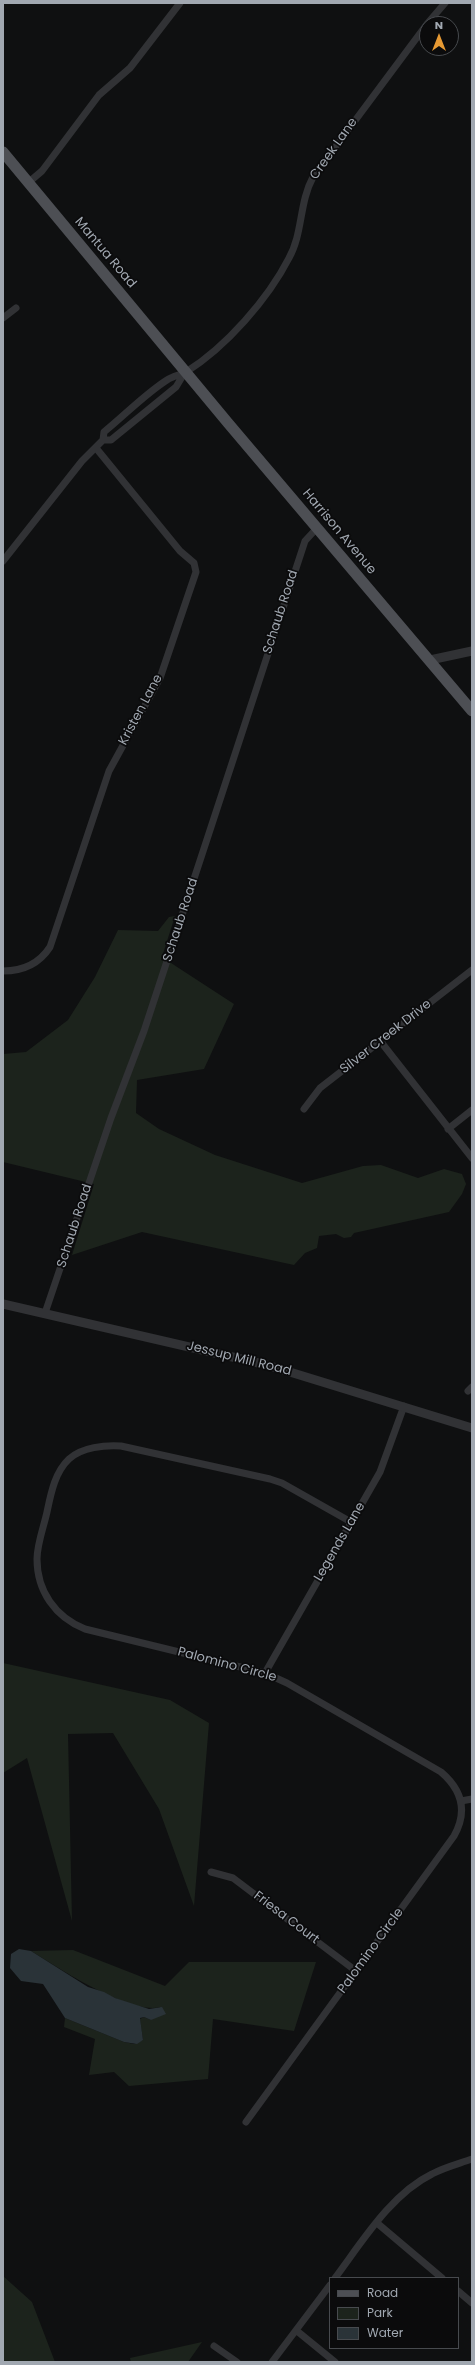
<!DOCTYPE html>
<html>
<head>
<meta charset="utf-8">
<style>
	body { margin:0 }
	#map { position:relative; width:475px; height:2365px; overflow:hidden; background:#0f1011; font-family:Poppins,sans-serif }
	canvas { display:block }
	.frame { position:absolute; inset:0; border:4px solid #a1a8b1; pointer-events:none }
	.legend { position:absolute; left:329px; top:2277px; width:130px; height:72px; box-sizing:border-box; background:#0b0b0c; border:1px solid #474a4e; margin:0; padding:5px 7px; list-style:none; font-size:12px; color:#a1a8b1 }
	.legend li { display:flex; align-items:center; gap:8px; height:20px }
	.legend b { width:20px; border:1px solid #474a4e }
	.north { position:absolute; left:419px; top:16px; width:40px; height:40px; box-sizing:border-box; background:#0b0b0c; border:1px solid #474a4e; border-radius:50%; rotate:0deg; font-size:11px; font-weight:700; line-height:16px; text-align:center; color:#a1a8b1 }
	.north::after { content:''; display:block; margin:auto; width:14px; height:18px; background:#e69933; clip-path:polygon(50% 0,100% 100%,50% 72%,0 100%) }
</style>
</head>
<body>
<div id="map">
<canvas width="475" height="2365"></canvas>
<div class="frame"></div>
<ul class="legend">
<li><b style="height:5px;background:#4d4f54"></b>Road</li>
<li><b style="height:11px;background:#1c231c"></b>Park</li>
<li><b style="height:11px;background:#2a3338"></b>Water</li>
</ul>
<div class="north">N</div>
</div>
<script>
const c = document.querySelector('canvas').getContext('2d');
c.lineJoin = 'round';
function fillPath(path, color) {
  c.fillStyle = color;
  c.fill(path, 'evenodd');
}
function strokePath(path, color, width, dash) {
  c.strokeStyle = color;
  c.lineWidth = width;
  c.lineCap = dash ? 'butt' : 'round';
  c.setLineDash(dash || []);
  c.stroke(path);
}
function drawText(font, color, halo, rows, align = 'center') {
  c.font = font + ' Poppins,sans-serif';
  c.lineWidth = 3.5;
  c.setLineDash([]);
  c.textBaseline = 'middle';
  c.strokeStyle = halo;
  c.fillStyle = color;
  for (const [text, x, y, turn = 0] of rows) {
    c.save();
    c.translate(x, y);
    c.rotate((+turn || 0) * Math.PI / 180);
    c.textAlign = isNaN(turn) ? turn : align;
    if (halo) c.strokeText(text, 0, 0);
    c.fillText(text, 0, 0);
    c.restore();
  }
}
const green = new Path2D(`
	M175 916 161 960 171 963 234 1004 204 1069 137 1080 136 1113 159 1129 215 1155 302 1183 363 1166 381 1165 418 1178 444 1169 462 1174 466 1184 462 1194 449 1212 354 1233 351 1237 344 1238 336 1234 319 1236 317 1248 305 1253 294 1265 142 1232 72 1255 94 1184 3 1162V1054L26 1052 68 1020 95 977 118 930 158 931 169 917Z
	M3 1663 170 1700 209 1723 194 1906 159 1809 113 1733 68 1734 72 1921 27 1758 3 1773Z
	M73 1950 165 1986 189 1962H316L294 2031 213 2019 208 2079 129 2086 114 2072 89 2075 95 2039 64 2027 65 2018 124 2042 134 2044 143 2040 140 2019 144 2017 151 2020 160 2007C129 2015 59 1968 31 1951Z
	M3 2276 32 2302 55 2362H3Z
	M202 2342 188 2362H131L130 2358Z`);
const water = new Path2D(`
	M19 1949 31 1951 88 1987 104 1992 115 1998 149 2009 162 2007 166 2014 151 2020 144 2017 140 2018 143 2040 137 2044 124 2042 65 2018 43 1984 21 1981 10 1968 11 1954Z`);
const minor = new Path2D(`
	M427 24 445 3
	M29 182 42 171 99 95 130 68 180 3
	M3 318 16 308
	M103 440H111L176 387 185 372
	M3 561 82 461 103 440 104 432C125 415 145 394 167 380 173 376 180 375 186 372 226 347 268 299 289 258 303 233 299 203 313 177L427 24
	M3 971C23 971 39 964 50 947L109 771 160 678 196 572 194 563 180 551 96 448
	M381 1042 472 1158
	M304 1109 320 1088 472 970
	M448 1129 472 1110
	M45 1313 111 1118 144 1031 305 541 317 528
	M468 1391 472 1387
	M265 1673 380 1472 404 1406
	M461 1801 472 1799
	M211 1872 233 1878 356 1971
	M246 2122 454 1836C468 1811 462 1790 441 1772L287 1683 265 1673 85 1629C55 1617 37 1591 37 1559 37 1544 44 1526 47 1512 51 1493 55 1472 69 1459 82 1447 105 1445 121 1446L270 1479 282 1483 351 1522
	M377 2223 442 2278
	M335 2278C362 2242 391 2194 432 2174 445 2167 458 2164 472 2159
	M458 2291 472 2303
	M297 2331 335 2362
	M214 2346 237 2362
	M272 2362 330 2285`);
const tertiary = new Path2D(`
	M430 660 472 651
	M3 1304 267 1365 472 1428`);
const primary = new Path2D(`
	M3 152 228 423 472 711`);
const streetNames = [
	["Creek Lane",334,149,-55],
	["Mantua Road",105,253,50],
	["Harrison Avenue",339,532,50],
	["Schaub Road",281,612,-72],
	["Kristen Lane",141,710,-62],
	["Schaub Road",181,920,-72],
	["Silver Creek Drive",386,1037,-38],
	["Schaub Road",75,1226,-72],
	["Jessup Mill Road",239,1359,14],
	["Legends Lane",340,1542,-60],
	["Palomino Circle",227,1665,15],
	["Friesa Court",286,1918,37],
	["Palomino Circle",371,1951,-54]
];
fillPath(green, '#1c231c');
fillPath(water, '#2a3338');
strokePath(minor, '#313235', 7);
strokePath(tertiary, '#313235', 9);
strokePath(primary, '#4d4f54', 11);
drawText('13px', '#a1a8b1', '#0b0b0c', streetNames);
</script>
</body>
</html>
